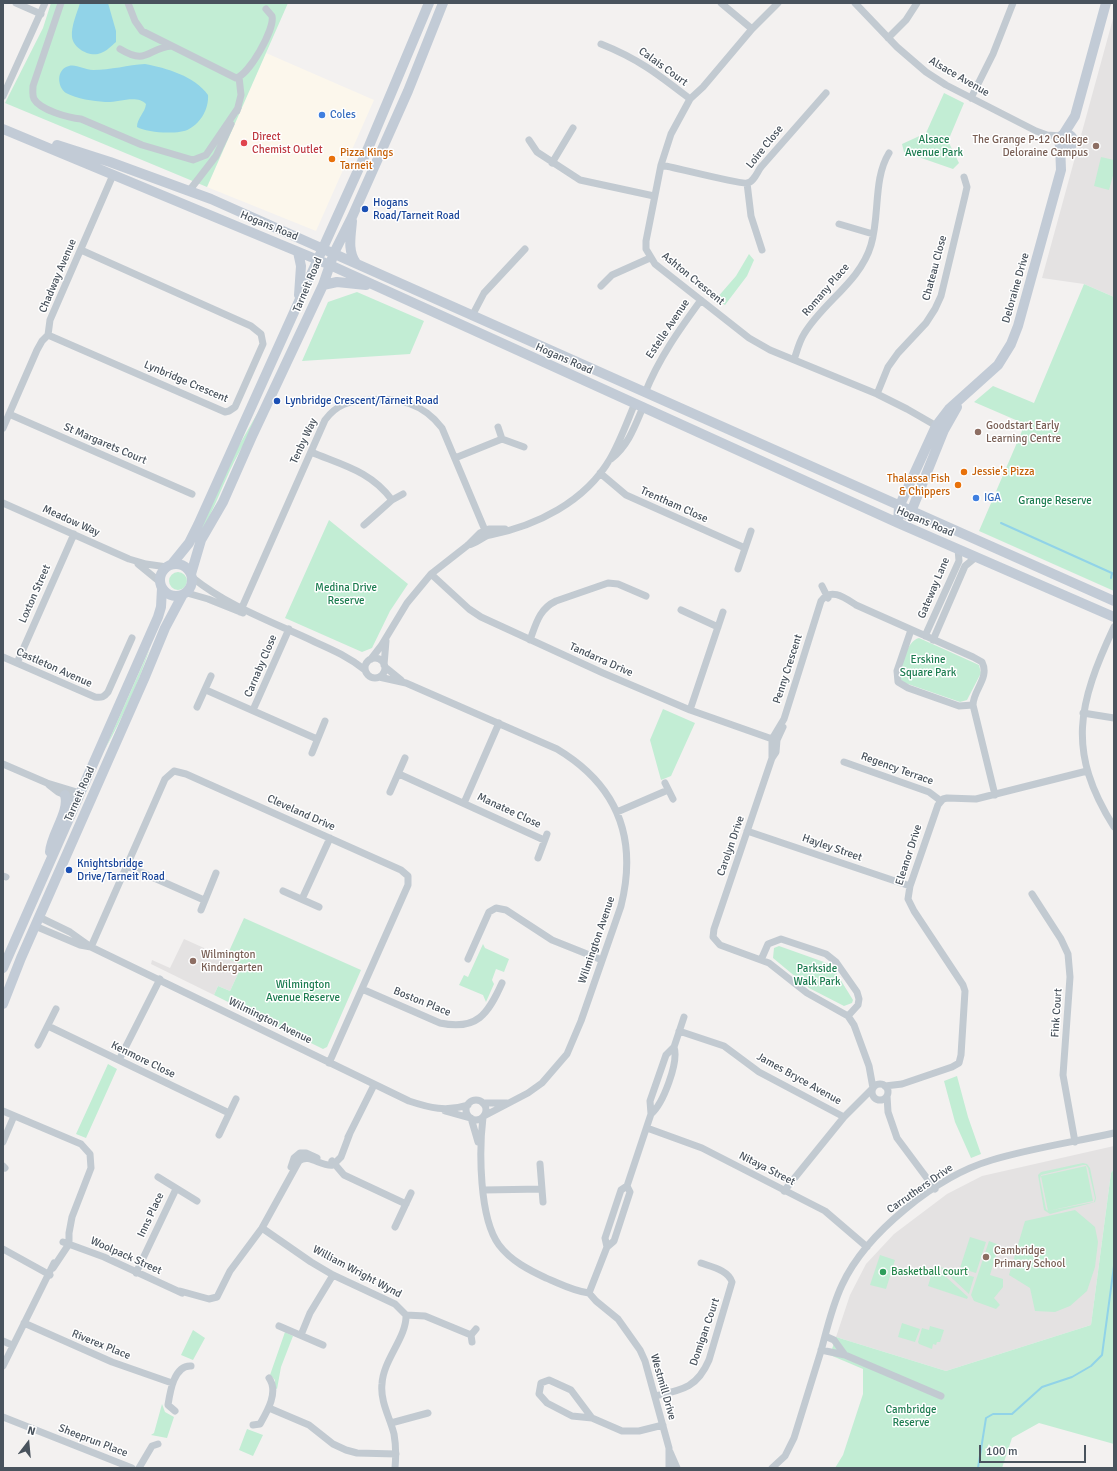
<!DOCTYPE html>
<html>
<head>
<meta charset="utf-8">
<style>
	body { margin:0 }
	#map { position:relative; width:1117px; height:1471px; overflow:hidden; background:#f3f1f0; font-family:Signika,sans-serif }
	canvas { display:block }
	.frame { position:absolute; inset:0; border:4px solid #49535d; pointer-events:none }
	.north { position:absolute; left:8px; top:1423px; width:40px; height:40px; -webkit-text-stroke:3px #fff; paint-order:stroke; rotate:16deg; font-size:11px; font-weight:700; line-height:16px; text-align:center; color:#49535d }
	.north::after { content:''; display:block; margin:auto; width:14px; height:18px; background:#49535d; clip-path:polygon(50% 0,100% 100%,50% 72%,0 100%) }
	.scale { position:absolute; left:979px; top:1445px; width:107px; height:18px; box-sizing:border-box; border:2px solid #49535d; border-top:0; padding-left:5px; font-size:12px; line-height:14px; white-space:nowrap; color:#49535d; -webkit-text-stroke:3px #fff; paint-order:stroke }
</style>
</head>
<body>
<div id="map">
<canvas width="1117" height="1471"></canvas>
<div class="frame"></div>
<div class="north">N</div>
<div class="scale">100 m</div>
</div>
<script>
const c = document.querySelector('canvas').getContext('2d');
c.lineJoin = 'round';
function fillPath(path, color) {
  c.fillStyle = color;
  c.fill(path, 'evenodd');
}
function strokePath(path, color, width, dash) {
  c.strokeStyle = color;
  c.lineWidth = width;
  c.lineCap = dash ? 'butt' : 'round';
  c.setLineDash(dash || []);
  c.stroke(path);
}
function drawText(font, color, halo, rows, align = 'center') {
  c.font = font + ' Signika,sans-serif';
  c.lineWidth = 3;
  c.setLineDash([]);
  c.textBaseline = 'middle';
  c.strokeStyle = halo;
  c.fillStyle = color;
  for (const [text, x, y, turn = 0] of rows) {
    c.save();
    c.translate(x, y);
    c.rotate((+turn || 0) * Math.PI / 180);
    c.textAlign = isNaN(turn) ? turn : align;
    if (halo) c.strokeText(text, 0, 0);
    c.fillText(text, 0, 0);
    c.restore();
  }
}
const commercial = new Path2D(`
	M266 53 374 100 316 231 207 187Z`);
const education = new Path2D(`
	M1114 15V297L1084 284 1042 278Z
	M184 939 242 965 230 991 218 986 214 995 151 964 152 960 170 968Z
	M1114 1146V1169L1111 1173 1091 1325 946 1371 836 1337 850 1295 866 1264 894 1234 947 1194 982 1176Z`);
const green = new Path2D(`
	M51 3H288L207 187 5 103 43 28Z
	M944 93 964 103 948 141 959 163 953 169 904 152 902 144 926 133Z
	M1101 157 1114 160V172L1109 190 1094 186Z
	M749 254 754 260 747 276 725 305 716 299 736 276Z
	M1084 284 1114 297V591L979 531 1025 424 974 402 993 386 1034 403Z
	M357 292 424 321 410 354 302 361 328 302Z
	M261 407C255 427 244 443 234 462 223 484 215 507 203 529L201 528 234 454Z
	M329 520 408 584 390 611 372 648 362 652 285 618Z
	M169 581a9 9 0 1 1 18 0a9 9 0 1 1-18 0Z
	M919 638 979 665 981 673 967 700 960 702 905 683 901 680C900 668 906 641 919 638Z
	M150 648C138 684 123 717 105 749Z
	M663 709 695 723 671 776 661 780 650 740Z
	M244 918 361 970 327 1047 323 1049 214 995 218 986 230 991 242 965 226 958Z
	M483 944 485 948 509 959 504 972 496 969 492 980 494 984 486 1002 483 995 459 985 464 975 468 977Z
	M779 946 824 962 832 966 853 1000 852 1003 844 1006 809 988 773 958 774 948Z
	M108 1064 117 1069 86 1138 76 1134Z
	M957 1076 968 1117 981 1154 971 1158 955 1122 944 1081Z
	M1083 1163 1087 1164 1090 1168 1096 1198 1095 1202 1050 1214 1044 1210 1038 1175 1041 1172ZM1083 1165H1086L1088 1168 1095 1198 1094 1202 1048 1211 1093 1201 1086 1166 1041 1176 1048 1211 1046 1209 1040 1179 1041 1175Z
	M1114 1169V1444L1039 1423 1012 1438 1002 1468H835L843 1455 863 1394V1369L830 1355 836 1337 946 1371 1091 1325 1111 1173Z
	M1075 1210 1095 1227 1098 1242 1095 1267 1087 1291 1070 1306 1055 1312 1035 1311 1030 1288 1009 1275 1025 1221Z
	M970 1237 986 1242 976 1273 960 1268Z
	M989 1241 999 1245 990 1275 1003 1279V1287L994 1298 1000 1305 996 1309 974 1301 971 1295Z
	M880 1255 895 1260 886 1289 870 1285Z
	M934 1266 968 1297 967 1299 928 1286Z
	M940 1267 974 1277 969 1294Z
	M902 1323 920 1329 915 1342 898 1337Z
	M930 1326 944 1330 940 1342H937L936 1345 933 1344 932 1349 919 1344 918 1342 922 1328 929 1330Z
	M193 1330 205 1338 193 1360 181 1355Z
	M285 1332 293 1336 281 1367 277 1389 275 1388V1380L270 1375Z
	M162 1404 165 1412 174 1417 167 1438 151 1435 154 1433Z
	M247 1429 263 1435 253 1456 239 1450Z`);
const water = new Path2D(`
	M80 3H108L116 31V42C111 46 107 51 101 53 90 58 73 48 72 37 71 26 77 13 80 3Z
	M145 64C166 68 195 76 208 95 209 108 201 123 189 129 179 135 147 133 137 127 137 118 145 113 146 104 137 94 117 103 105 102 93 101 77 99 66 93 57 87 56 69 69 66 76 64 85 70 93 70 111 70 128 65 145 64Z`);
const stream = new Path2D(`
	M1001 523 1114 574
	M1111 578 1112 573
	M978 1468 986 1418 993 1414H1012L1042 1387 1072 1377 1091 1366 1102 1355 1114 1266`);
const street = new Path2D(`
	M16 3 41 14
	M61 3 33 86C33 91 32 95 34 99 40 110 69 118 81 119L142 145 193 160 206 155 238 108
	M128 3 135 21 142 31 236 78C249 75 275 29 272 16L266 9
	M721 3 752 29
	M778 3 752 29 703 87 690 99 671 134 661 165 646 241V249L655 264 749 338 770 350 877 394 907 409 940 428
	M855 3 897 47 926 72 946 85 1036 131 1047 135 1061 136
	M888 38 906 20 917 3
	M601 44C639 59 659 75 690 99
	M120 49C148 66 147 48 172 46
	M3 96 45 3
	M971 98 993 54 1013 3
	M237 111 241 95 239 77
	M529 140 537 152 580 180 654 196
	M552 163 573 128
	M661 165C673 167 742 185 747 183 754 182 757 172 761 167L826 93
	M747 183 751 216 762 250
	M189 191 216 156 231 124
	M839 224 873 234
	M601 286 612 275 650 258
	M472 316 484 293 525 249
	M48 335 225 412 229 411 235 407 263 344 261 334 251 326 81 250
	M794 360C797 351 799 342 804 334 823 302 860 282 871 245 880 215 873 179 889 153
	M645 393C659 358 679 330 701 300
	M877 394 888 367 898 353 926 323 935 309 941 296 965 196 967 187 964 177
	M9 414 192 494
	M498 427 502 439
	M3 428 37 350 42 341 48 335 50 320 113 175
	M311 452C342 465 371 471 392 500
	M455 458 502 439 524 447
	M611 459C628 446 635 426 643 407
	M600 473 626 495 745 548
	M3 503 129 559 146 564 167 567
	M364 525 392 500 403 494
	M468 545C478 543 483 536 490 535 536 526 585 502 610 459 620 442 627 422 635 403
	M138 564 160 582
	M738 569 751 531
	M431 574 469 609 481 617 603 673 690 710 775 740
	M193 578C229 607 273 622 315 642 333 650 349 657 365 670
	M822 586 828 598
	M187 593 208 599 243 613
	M681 610 718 627
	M240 612 325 420C337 404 349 401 368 400 398 397 423 403 442 428L487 535
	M1114 627C1078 704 1066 751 1114 827
	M911 630 897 671 898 682 908 688 959 706 973 705
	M925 636 959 561 958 549
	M530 640C536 624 539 609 556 601L608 583 618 584 646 596
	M933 640 965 566 976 557
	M3 657 95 697C102 698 104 697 108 692L132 638
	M365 668a10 10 0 1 1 20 0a10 10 0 1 1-20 0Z
	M371 659 381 646 407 603 431 574 468 545 480 533 489 529H505
	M17 663 74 534
	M384 665 386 641
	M385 667 401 680
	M379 677 406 683 557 749C617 785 638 838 621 906L581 1021 567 1054 542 1083 528 1093 484 1116
	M206 690 317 739
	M197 707 211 676
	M253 710 289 629
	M690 710 723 612
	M1083 713 1114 718
	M783 727 777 740 776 752 772 758 714 929 713 937 720 945 769 963 807 993 848 1016 854 1025 869 1066 873 1088
	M312 753 325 721
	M772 758V739L784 719 821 601C831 587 845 598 856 605L973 657 982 662C990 678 973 690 973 705L995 795
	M844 762 929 792 941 801
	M3 764 47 783 80 793
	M399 774 544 840
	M665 783 673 799
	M49 785 58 792 77 800
	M390 792 405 758
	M464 803 499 723
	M617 812 668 790
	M747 831 910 886
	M538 858 547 834
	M127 866 204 900
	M3 876 6 877
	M283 891 319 907
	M1032 894 1061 939 1068 954 1070 977 1063 1075 1075 1142
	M302 899 330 838
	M201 910 216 873
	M39 917 70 932 91 947 409 1101C430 1108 446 1112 468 1105
	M35 926 80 945 91 947
	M91 947 165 779 174 771 186 774 401 870 408 876V885L329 1063
	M468 959 489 912 496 908 506 910 552 940 602 960
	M761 960 768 944 781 939 826 954 836 962 857 992 859 999 858 1005 848 1016
	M362 989 440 1023C477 1031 488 1014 502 983
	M48 1026 229 1113
	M679 1031 724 1046 759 1072 844 1117
	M38 1045 56 1009
	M119 1060 160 979
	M872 1092a8 8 0 1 1 16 0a8 8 0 1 1-16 0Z
	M885 1086 902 1084 952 1067 959 1063 961 1055 965 991 963 985 914 911 908 899 910 886 938 805 943 799 947 798 976 799 1087 771
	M887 1096 888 1112 897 1138 935 1189
	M466 1110a10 10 0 1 1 20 0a10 10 0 1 1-20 0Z
	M483 1103H507
	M3 1111 81 1144 90 1154 91 1168 72 1217 69 1233V1244L53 1268
	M445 1111 470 1118
	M651 1114 650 1101 666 1055 674 1047 684 1017
	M483 1117C479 1150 479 1218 499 1245 511 1261 529 1270 546 1278 561 1284 573 1291 589 1293L596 1301 618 1319 640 1350 645 1361 669 1448V1468
	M471 1118 478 1142
	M647 1128 702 1148 825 1211 867 1247
	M219 1135 236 1099
	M348 1137 374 1085
	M3 1142 14 1116
	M332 1161 344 1175 406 1204
	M540 1164 543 1202
	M3 1166 5 1168
	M291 1167 294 1158 300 1153H306L317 1158
	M158 1177 197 1201
	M484 1190 542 1189
	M784 1191 844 1117 872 1089
	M395 1227 411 1193
	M262 1228 311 1262 333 1275 395 1304 406 1315C407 1337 383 1360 382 1384 380 1401 390 1418 394 1434 396 1445 396 1457 395 1468
	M63 1242 104 1257 182 1293
	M607 1247 605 1238 621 1190 627 1186 651 1114C663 1104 679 1062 674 1047
	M3 1249 50 1275
	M136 1273 176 1189
	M180 1291 209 1299 217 1297 230 1271 262 1228 299 1161C309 1153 321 1167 333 1165L341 1157 350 1133
	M589 1293 607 1247 614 1241 630 1192 627 1186
	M406 1315 425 1316 471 1335
	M24 1323 112 1362 172 1383
	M279 1326 323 1345
	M301 1335 310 1313 333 1275
	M825 1336 834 1340 845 1355
	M3 1341 12 1345
	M472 1342 471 1335 476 1329
	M821 1350 845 1355 941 1396
	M3 1366 54 1263
	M655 1396C682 1390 697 1388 709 1360L732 1282C728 1270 712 1267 701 1263
	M269 1408 309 1425 333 1444 346 1450 357 1453 396 1454
	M175 1411 168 1405C170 1392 174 1365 191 1366
	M3 1417 132 1468
	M592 1418 571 1390 549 1380 541 1383 539 1394 547 1403 572 1416 592 1418 622 1431H639L663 1425
	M391 1423 428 1413
	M253 1425 260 1424C267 1412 279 1392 269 1378
	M670 1452 677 1468
	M139 1468 152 1446 158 1444
	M772 1468 785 1456 794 1438C803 1409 812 1380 821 1351 827 1329 832 1306 842 1285 866 1233 937 1176 992 1160 1032 1148 1074 1142 1114 1133`);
const secondary = new Path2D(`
	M3 129 330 265 898 523 1114 617
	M1059 141a7 7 0 1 1 14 0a7 7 0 1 1-14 0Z
	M1063 135 1075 116 1106 3
	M57 145 110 162 211 199 1114 601
	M352 221C351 235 347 251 356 263
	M298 252 301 266 299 295
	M323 285 337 282 366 285
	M907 515 911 512 944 430 957 407
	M898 523 899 507 936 426 949 409 998 365 1011 344 1018 326 1061 170 1060 144
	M160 580a16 16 0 1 1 32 0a16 16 0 1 1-32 0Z
	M172 564 189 543 198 525 369 146 429 3
	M191 574 201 540 223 502 253 434 323 285 334 253 352 217 408 91 443 3
	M50 852C51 834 70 812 65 795
	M3 968 158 617 161 607 162 588
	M3 1004 21 958 144 679 165 628 182 596`);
const markers = [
	[322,115,4,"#3f7fe0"],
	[244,143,4,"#e0444e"],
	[1096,146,4,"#8d6e63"],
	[332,159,4,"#e8710a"],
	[365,209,4,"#1a4fb4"],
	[277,401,4,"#1a4fb4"],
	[978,432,4,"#8d6e63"],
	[964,472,4,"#e8710a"],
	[958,485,4,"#e8710a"],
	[976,498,4,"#3f7fe0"],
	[69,870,4,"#1a4fb4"],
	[193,961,4,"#8d6e63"],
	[986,1257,4,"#8d6e63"],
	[883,1272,4,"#2e9e5b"]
];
const streetNames = [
	["Calais Court",663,67,36],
	["Alsace Avenue",959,77,30],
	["Loire Close",765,147,-51],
	["Hogans Road",269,226,22],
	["Chateau Close",935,268,-75],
	["Chadway Avenue",58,276,-67],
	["Ashton Crescent",693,279,39],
	["Tarneit Road",308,285,-67],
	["Deloraine Drive",1016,288,-74],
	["Romany Place",826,290,-49],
	["Estelle Avenue",668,329,-56],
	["Hogans Road",564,359,24],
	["Lynbridge Crescent",186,382,23],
	["Tenby Way",304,441,-65],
	["St Margarets Court",105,444,23],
	["Trentham Close",674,505,24],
	["Meadow Way",71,521,24],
	["Hogans Road",925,522,23],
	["Gateway Lane",934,588,-67],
	["Loxton Street",35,594,-66],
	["Tandarra Drive",601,660,24],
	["Carnaby Close",261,666,-67],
	["Castleton Avenue",54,668,24],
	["Penny Crescent",788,669,-72],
	["Regency Terrace",897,769,20],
	["Tarneit Road",80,794,-66],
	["Manatee Close",509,811,25],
	["Cleveland Drive",301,813,24],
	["Carolyn Drive",731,846,-71],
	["Hayley Street",832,848,19],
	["Eleanor Drive",909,855,-72],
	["Wilmington Avenue",597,940,-71],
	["Boston Place",422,1002,22],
	["Fink Court",1057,1013,-86],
	["Wilmington Avenue",270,1021,26],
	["Kenmore Close",143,1060,26],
	["James Bryce Avenue",799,1079,29],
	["Nitaya Street",767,1169,27],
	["Carruthers Drive",920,1189,-35],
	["Inns Place",151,1215,-65],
	["Woolpack Street",126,1256,24],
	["William Wright Wynd",357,1272,28],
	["Domigan Court",705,1332,-71],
	["Riverex Place",101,1345,22],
	["Westmill Drive",663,1387,74],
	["Sheeprun Place",93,1441,21]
];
const shopNames = [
	["Coles",330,115],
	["IGA",984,498]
];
const healthNames = [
	["Direct",252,137],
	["Chemist Outlet",252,150]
];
const parkNames = [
	["Alsace",934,140],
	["Avenue Park",934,153],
	["Grange Reserve",1055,501],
	["Medina Drive",346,588],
	["Reserve",346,601],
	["Erskine",928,660],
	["Square Park",928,673],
	["Parkside",817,969],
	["Walk Park",817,982],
	["Wilmington",303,985],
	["Avenue Reserve",303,998],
	["Cambridge",911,1410],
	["Reserve",911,1423]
];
const educationNames = [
	["The Grange P-12 College",1088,140,"right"],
	["Deloraine Campus",1088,153,"right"],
	["Goodstart Early",986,426],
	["Learning Centre",986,439],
	["Wilmington",201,955],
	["Kindergarten",201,968],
	["Cambridge",994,1251],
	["Primary School",994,1264]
];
const foodNames = [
	["Pizza Kings",340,153],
	["Tarneit",340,166],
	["Jessie's Pizza",972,472],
	["Thalassa Fish",950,479,"right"],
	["& Chippers",950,492,"right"]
];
const transitNames = [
	["Hogans",373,203],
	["Road/Tarneit Road",373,216],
	["Lynbridge Crescent/Tarneit Road",285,401],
	["Knightsbridge",77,864],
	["Drive/Tarneit Road",77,877]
];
const leisureNames = [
	["Basketball court",891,1272]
];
fillPath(commercial, '#fcf7ec');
fillPath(education, '#e4e2e2');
fillPath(green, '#c2edd4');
fillPath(water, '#91d3e8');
strokePath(stream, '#91d3e8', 2);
strokePath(street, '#c2cad1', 7);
strokePath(secondary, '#c2cbd6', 10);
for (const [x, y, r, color] of markers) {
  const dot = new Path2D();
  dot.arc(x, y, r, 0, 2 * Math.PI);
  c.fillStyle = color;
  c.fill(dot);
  strokePath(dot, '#fff', 1.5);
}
drawText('11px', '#49535d', '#fff', streetNames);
drawText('11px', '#366cbe', '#fff', shopNames, 'left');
drawText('11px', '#be3a42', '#fff', healthNames, 'left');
drawText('11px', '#1c7c50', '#fff', parkNames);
drawText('11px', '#785e54', '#fff', educationNames, 'left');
drawText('11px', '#c56008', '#fff', foodNames, 'left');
drawText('11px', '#164399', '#fff', transitNames, 'left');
drawText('11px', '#27864d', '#fff', leisureNames, 'left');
</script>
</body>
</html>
